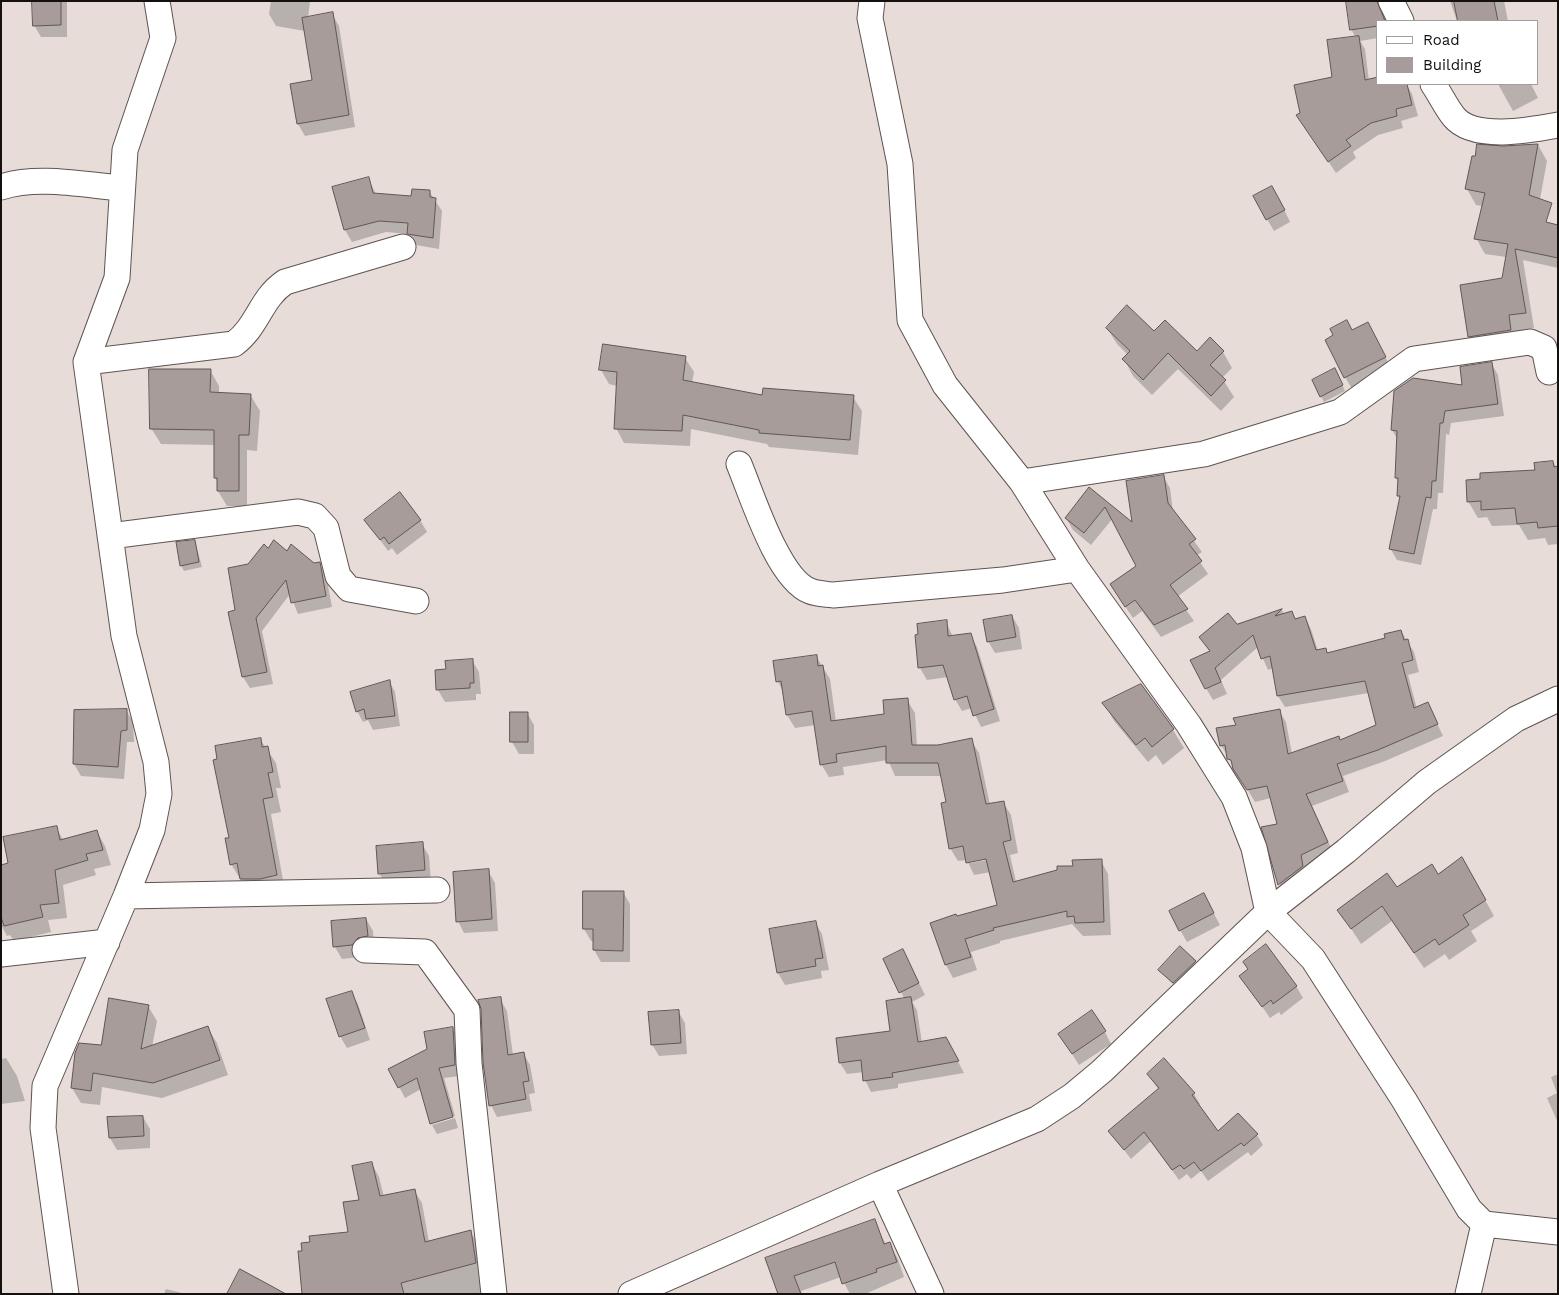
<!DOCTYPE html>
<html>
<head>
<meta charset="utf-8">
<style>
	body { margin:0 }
	#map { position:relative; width:1559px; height:1295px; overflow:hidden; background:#e7dcd8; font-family:"Work Sans",sans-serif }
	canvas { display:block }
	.frame { position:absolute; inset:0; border:2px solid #14100f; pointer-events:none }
	.legend { position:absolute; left:1376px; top:20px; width:162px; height:65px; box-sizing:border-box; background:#fff; border:1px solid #a19f9f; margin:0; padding:6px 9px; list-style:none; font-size:15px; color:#14100f }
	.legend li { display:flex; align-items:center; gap:10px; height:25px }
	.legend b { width:25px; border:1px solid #a19f9f }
</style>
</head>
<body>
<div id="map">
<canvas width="1559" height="1295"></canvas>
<div class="frame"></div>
<ul class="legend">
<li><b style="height:6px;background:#fff"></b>Road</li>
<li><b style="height:14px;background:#a79c99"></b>Building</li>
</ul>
</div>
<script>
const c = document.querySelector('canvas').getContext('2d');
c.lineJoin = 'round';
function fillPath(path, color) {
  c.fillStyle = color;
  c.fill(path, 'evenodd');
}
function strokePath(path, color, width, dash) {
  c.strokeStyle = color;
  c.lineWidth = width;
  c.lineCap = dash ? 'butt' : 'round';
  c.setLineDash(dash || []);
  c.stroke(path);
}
const shadow = new Path2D(`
	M33 1H67V37H41L34 25Z
	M271 1H310L308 18 332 14 339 26 355 127 305 136 298 124 314 81 305 31 276 26 269 14Z
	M1347 1H1387L1383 14 1386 21H1378V38L1360 41 1365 49 1369 81 1378 84H1406L1412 94 1418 116 1401 121 1403 128 1378 135 1353 152 1356 158 1336 173 1305 127 1356 38 1351 29Z
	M1450 1H1504L1508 21H1457Z
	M1498 84H1531L1538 98 1513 111Z
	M1538 145 1547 161 1536 221 1558 226V268L1523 260 1534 328 1517 331 1519 346 1478 352 1469 336 1503 279 1506 257 1485 254 1476 238 1483 206 1476 205 1467 189 1503 147Z
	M368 178 376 194 412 197 429 191 442 211 439 249 416 245 409 234 386 232 352 242 345 230 334 188Z
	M1279 199 1290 222 1274 231 1267 219Z
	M1107 328 1154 333 1197 353 1223 352 1232 368 1222 378 1234 397 1221 411 1178 369 1152 395 1133 376 1124 359 1128 355 1117 344Z
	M1352 332 1374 336 1392 370 1352 389 1345 377Z
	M685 358 694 372 692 383 763 396 853 397 862 411 858 455 769 447 767 444 691 429 690 446 624 443 616 428 617 386 609 384 601 370Z
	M1491 363 1498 375 1504 416 1451 423 1449 435 1446 434 1443 493H1438L1437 509H1433L1421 565 1397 560 1390 548 1400 499 1398 496 1399 483 1396 478 1398 440 1392 430 1464 387Z
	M210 370 219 386V394L251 396 260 411 257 451 247 450V506H227L218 491V483L215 478V445L161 444 151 428Z
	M1338 375 1345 391 1324 402 1321 396Z
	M1552 462 1558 468V544L1548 545 1545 538 1528 540 1519 525 1492 526 1487 517 1478 518 1468 501Z
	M1163 476 1170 488 1173 512 1202 552 1196 556 1208 574 1177 597 1194 621 1161 637 1142 611 1133 618 1118 596 1137 566 1113 518 1091 545 1073 530 1066 518 1089 489 1134 525Z
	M366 520H420L427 532 397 555 392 548 388 551Z
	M195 541 202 567 184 571 181 565Z
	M268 550 314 564 319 563 326 575 332 607 298 614 290 594 262 631 273 684 250 688 243 677 230 613 237 611 249 566Z
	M1282 610 1284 614 1292 612 1296 620 1305 617 1311 629 1318 651 1326 650 1328 654 1386 639 1401 631 1414 652 1419 672 1408 675 1417 709 1428 704 1443 736 1385 761 1343 776 1349 792 1312 806 1334 854 1286 896 1280 884 1263 828 1278 826 1271 798 1255 802 1221 745 1238 726 1279 711 1286 722 1292 754 1341 742 1378 726 1369 693 1285 707 1278 696 1274 668 1268 670 1258 647 1221 680 1227 694 1213 700 1206 688 1210 652 1201 637Z
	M1012 616 1019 628 1022 649 995 653 988 641Z
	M946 622 953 637 970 635 977 647 1000 721 981 727 972 708 962 711 955 699 948 677 927 680 920 668 916 636Z
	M816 656 830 679 836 722 885 715 907 700 915 713 917 746H938L971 740 979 753 990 805 1003 802 1011 815 1018 853 1010 855 1016 882 1101 861 1108 874 1111 935 1083 936 1072 924 1000 941V943L971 952 977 970 953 978 946 965 932 924 999 906 991 872 974 875 967 860 958 861 950 848 947 803 942 776H895L888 760 843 767 844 775 829 777 821 764 815 725 795 728 787 715 784 693 778 682ZM992 856 993 859 970 863V861Z
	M472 660 479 672 481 694H476V700L445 702 438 690 436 671 447 670Z
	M389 681 395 692 400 726 373 730 368 720 363 722 357 711Z
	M1104 703 1173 730 1184 748 1163 765 1156 755 1148 762 1114 721Z
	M126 710 133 722 134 742H127L124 779 81 776 74 764Z
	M527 713 534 725V754H519L512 742Z
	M260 739 276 763 281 788H276L281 812 271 814 285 891 250 895 231 864V839Z
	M56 828 64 841 97 832 105 846 111 865 94 869 96 875 63 885 67 918 48 920 51 932 14 941 10 935 7 936 1 925V866L10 864Z
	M422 844 429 856 431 882 386 886 380 874Z
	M488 871 495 883 498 931 464 933 458 921Z
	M1437 875H1471L1494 916 1471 931 1477 941 1449 960 1445 954 1424 968 1392 921 1361 944 1339 910Z
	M623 892 630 904V962H601L594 950V941H591L584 929Z
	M1210 906 1220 925 1187 942 1180 930Z
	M366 919 373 931 374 948 359 957 342 959 335 947Z
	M815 922 822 934 829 970 821 971 822 978 785 985 778 973Z
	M1195 962 1198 967 1177 988 1160 971Z
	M909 963 925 995 912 1002 917 1010 922 1043 952 1050 964 1073 898 1084V1088L871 1092 865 1080 864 1072 847 1074 840 1063 892 1032 905 1000 901 992Z
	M1241 976 1296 986 1303 998 1281 1015 1279 1012 1270 1018Z
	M351 992 358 1004 370 1040 347 1048 340 1036Z
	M500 999 507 1011 513 1055 523 1053 530 1065 535 1093 529 1094 532 1111 497 1117 491 1105 483 1009Z
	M148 1006 157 1021 152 1047 208 1028 217 1043 228 1075 162 1098 102 1087 100 1105 81 1103 72 1088 102 1046Z
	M678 1011 685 1023 687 1054 659 1056 652 1044Z
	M453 1029 459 1039 460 1076 444 1078 455 1116 432 1122V1125L421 1089 405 1098 390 1069 428 1050Z
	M1105 1032 1111 1044 1079 1065 1067 1046Z
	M6 1058 17 1076 25 1101 1 1104V1059Z
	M1164 1059 1194 1094 1200 1104 1198 1105 1218 1132 1257 1135 1263 1145 1251 1156 1248 1152 1208 1181 1201 1171 1191 1179 1187 1174 1179 1180 1151 1141 1131 1159 1110 1132 1159 1090 1148 1075Z
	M1558 1074V1123L1547 1098 1557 1093 1551 1077Z
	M143 1117 150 1129V1148L117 1150 110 1138Z
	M455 1118 458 1128 437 1134 432 1125Z
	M372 1164 379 1177 384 1197 414 1190 422 1203 429 1242 470 1231 478 1244 483 1276 479 1277 483 1294H303V1252L311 1243 349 1233Z
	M874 1221 886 1245 889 1244 898 1259 904 1277 865 1294H850L841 1277 801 1291 802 1294H780L766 1259Z
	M166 1289 186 1294H164Z`);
const building = new Path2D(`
	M32 1H61V25L33 26Z
	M1346 1H1377L1385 21H1378V26L1350 30Z
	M1454 1H1494L1498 21H1458Z
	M333 12 349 115 297 124 290 84 312 80 302 18Z
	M1359 36 1365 80 1378 77V84H1407L1412 105 1396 109 1397 116 1371 123 1346 140 1351 146 1328 162 1296 115 1300 113 1294 85 1332 77 1327 40Z
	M1477 144 1503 146 1538 144 1529 195 1552 203 1546 222 1558 225V258L1515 249 1526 313 1509 315 1511 330 1468 337 1460 285 1502 278 1508 244 1474 239 1485 193 1465 189 1472 156H1475Z
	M369 177 373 193 411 196 412 189 430 190V197L436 198 433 238 407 234 408 223 379 221 344 230 332 187Z
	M1272 186 1285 210 1266 220 1253 196Z
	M1127 305 1154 331 1165 320 1197 351 1210 337 1224 351 1210 365 1226 380 1211 396 1168 353 1143 380 1122 359 1130 351 1106 328Z
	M1347 320 1352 330 1368 322 1386 357 1344 378 1325 340 1333 335 1330 329Z
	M603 344 686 356 683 380 762 395 763 388 854 395 850 440 759 433V430L683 415 682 431 614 429 617 372 599 370Z
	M1492 362 1498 404 1445 411 1443 423H1440L1436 481H1432L1431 498 1426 497 1414 554 1389 549 1400 496H1397L1398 478H1395L1397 431 1391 430 1394 391 1413 378 1462 385 1460 367Z
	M1335 368 1343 385 1320 397 1312 380Z
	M149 369H211L210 392 251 394 249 435H239V491H217V478H214V430L150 429Z
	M1553 461 1554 467 1558 466V526L1538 528 1537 522 1517 524 1515 508 1481 510V501L1467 502 1466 480 1480 479V473L1535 470 1534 463Z
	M1164 475 1168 503 1196 539 1189 544 1202 561 1170 585 1188 609 1154 625 1135 600 1125 607 1110 584 1136 566 1105 507 1084 533 1065 518 1089 487 1132 522 1126 481Z
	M400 492 421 520 389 544 384 537 380 540 364 520Z
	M195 540 199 562 180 566 176 542Z
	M274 540 287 551 291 544 314 563 320 562 326 596 291 603 286 580 256 618 267 672 242 677 228 612 235 610 228 568 248 564 264 544 268 548Z
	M1282 609 1275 616 1292 611 1295 619 1305 616 1316 650 1326 648 1327 653 1385 638 1384 634 1401 630 1404 640 1408 639 1413 660 1402 663 1414 708 1428 702 1438 724 1378 750 1337 764 1343 781 1306 794 1328 842 1301 855 1303 866 1278 885 1261 827 1277 824 1267 786 1247 790 1233 769 1231 760 1227 759 1225 745 1220 746 1216 728 1236 725 1233 718 1280 709 1288 754 1339 736 1340 740 1376 725 1365 681 1277 696 1270 656 1261 659 1253 635 1215 668 1221 682 1205 689 1190 660 1210 651 1199 637 1228 613 1237 624Z
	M1012 615 1016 637 987 642 983 620Z
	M947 620 948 636 971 633 994 709 973 716 967 696 954 700 943 665 918 668 915 635 918 634 917 624Z
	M817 655 818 666 823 665 831 721 884 714 883 700 908 698 912 745H938L972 738 986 804 1004 801 1011 840 1003 842 1013 882 1057 870V866H1073L1072 860 1102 859 1104 922 1075 923 1074 916 1067 917V911L993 928 994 930 965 939 971 957 945 965 930 923 956 914 957 916 997 905 986 859 966 863 963 846 949 849 941 803 946 802 938 763H886V746L836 754 837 762 820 765 812 711 786 715 781 681 776 682 773 661Z
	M473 659 474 683H470V688L436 690 435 670 446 669 445 661Z
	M390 680 395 716 366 719 364 709 356 712 350 692Z
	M1141 684 1174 729 1152 747 1145 738 1136 745 1102 703Z
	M127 709V730L121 731 118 767 73 764 74 710Z
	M510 712H528V742H510Z
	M261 738 262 747 268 746 273 772 268 773 273 797 263 799 277 875 260 879H240L237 863 230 865 225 838H229L213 760 217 759 215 746Z
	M57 826 60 840 97 830 103 850 86 854 88 860 55 870 59 903 40 905 43 917 4 926 1 917V865L8 863 3 837Z
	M423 842 425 870 378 874 376 846Z
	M1462 857 1486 900 1463 915 1469 925 1439 945 1435 939 1414 953 1382 906 1351 929 1337 910 1387 873 1397 887 1432 864 1438 874Z
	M489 869 492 919 456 922 453 872Z
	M583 891H624L623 951 593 950V929H583Z
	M1204 893 1214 913 1179 931 1169 911Z
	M366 918 368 936 358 938 352 945 333 947 331 921Z
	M816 921 823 958 815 959 816 966 777 973 769 929Z
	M1266 944 1297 986 1273 1004 1271 1000 1262 1007 1239 976 1248 969 1243 962Z
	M1180 946 1196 961 1173 983 1158 970Z
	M903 949 919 983 899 993 883 959Z
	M352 991 365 1028 339 1037 326 999Z
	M501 997 508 1055 524 1052 529 1081 523 1082 526 1099 489 1106 483 1062 481 1009 478 1000Z
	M911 997 918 1042 946 1037 959 1061 892 1073 893 1077 863 1081 861 1060 839 1063 836 1038 890 1031 886 1001Z
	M109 998 149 1005 141 1049 208 1026 220 1060 153 1083 93 1073 91 1091 71 1088 75 1053 79 1043 101 1045Z
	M679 1010 681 1043 651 1045 648 1012Z
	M1092 1010 1106 1031 1072 1054 1058 1034Z
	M453 1027 455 1065 439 1068 453 1117 430 1124 417 1078 398 1088 388 1069 427 1049 424 1032Z
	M1164 1058 1195 1093 1192 1095 1218 1131 1238 1113 1258 1134 1244 1146 1241 1143 1201 1171 1194 1162 1184 1169 1180 1165 1172 1170 1144 1132 1124 1150 1108 1131 1159 1088 1147 1074Z
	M143 1116 144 1136 109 1138 107 1117Z
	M372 1162 380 1196 415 1189 425 1242 471 1230 476 1263 401 1283 404 1294H302L298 1251H302L301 1243 310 1242 309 1236 348 1232 343 1202 359 1200 352 1166Z
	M875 1219 884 1244 890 1242 897 1262 876 1269 877 1272 842 1284 835 1262 794 1276 801 1294H778L765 1258Z
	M240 1269 286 1294H227Z`);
const street = new Path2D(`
	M872 1 870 18 900 164 910 320 945 385 1022 482 1077 569 1189 725 1234 797 1254 848 1268 912 1313 959 1404 1100 1469 1209 1484 1224 1558 1232
	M1391 1 1401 21
	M1433 84C1440 94 1446 107 1454 117 1474 141 1531 130 1558 125
	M1 187C38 175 84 185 122 188
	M86 362 234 344C259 325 260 299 285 282L403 247
	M739 464C752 495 778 579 810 591 817 594 826 594 833 595L1003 580 1077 569
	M1022 482 1204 454 1340 412 1414 359 1530 342 1544 348 1549 372
	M110 536 298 512 315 516 326 528 338 576 349 589 416 601
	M126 896 437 890
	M365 950 425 952 467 1010 469 1063 494 1294
	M1 954 107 942
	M880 1184 931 1294
	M66 1294 43 1128 45 1086 126 896 152 830 159 794 156 762 124 636 86 362 117 278 125 150 163 38 157 1
	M631 1294 880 1184 1037 1119 1072 1096 1102 1071 1268 912 1346 851 1427 782 1516 719 1558 699
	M1468 1294 1484 1224`);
fillPath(shadow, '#0003');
fillPath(building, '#a79c99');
strokePath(building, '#605754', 1);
strokePath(street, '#5d5451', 27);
strokePath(street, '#fff', 25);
</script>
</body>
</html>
